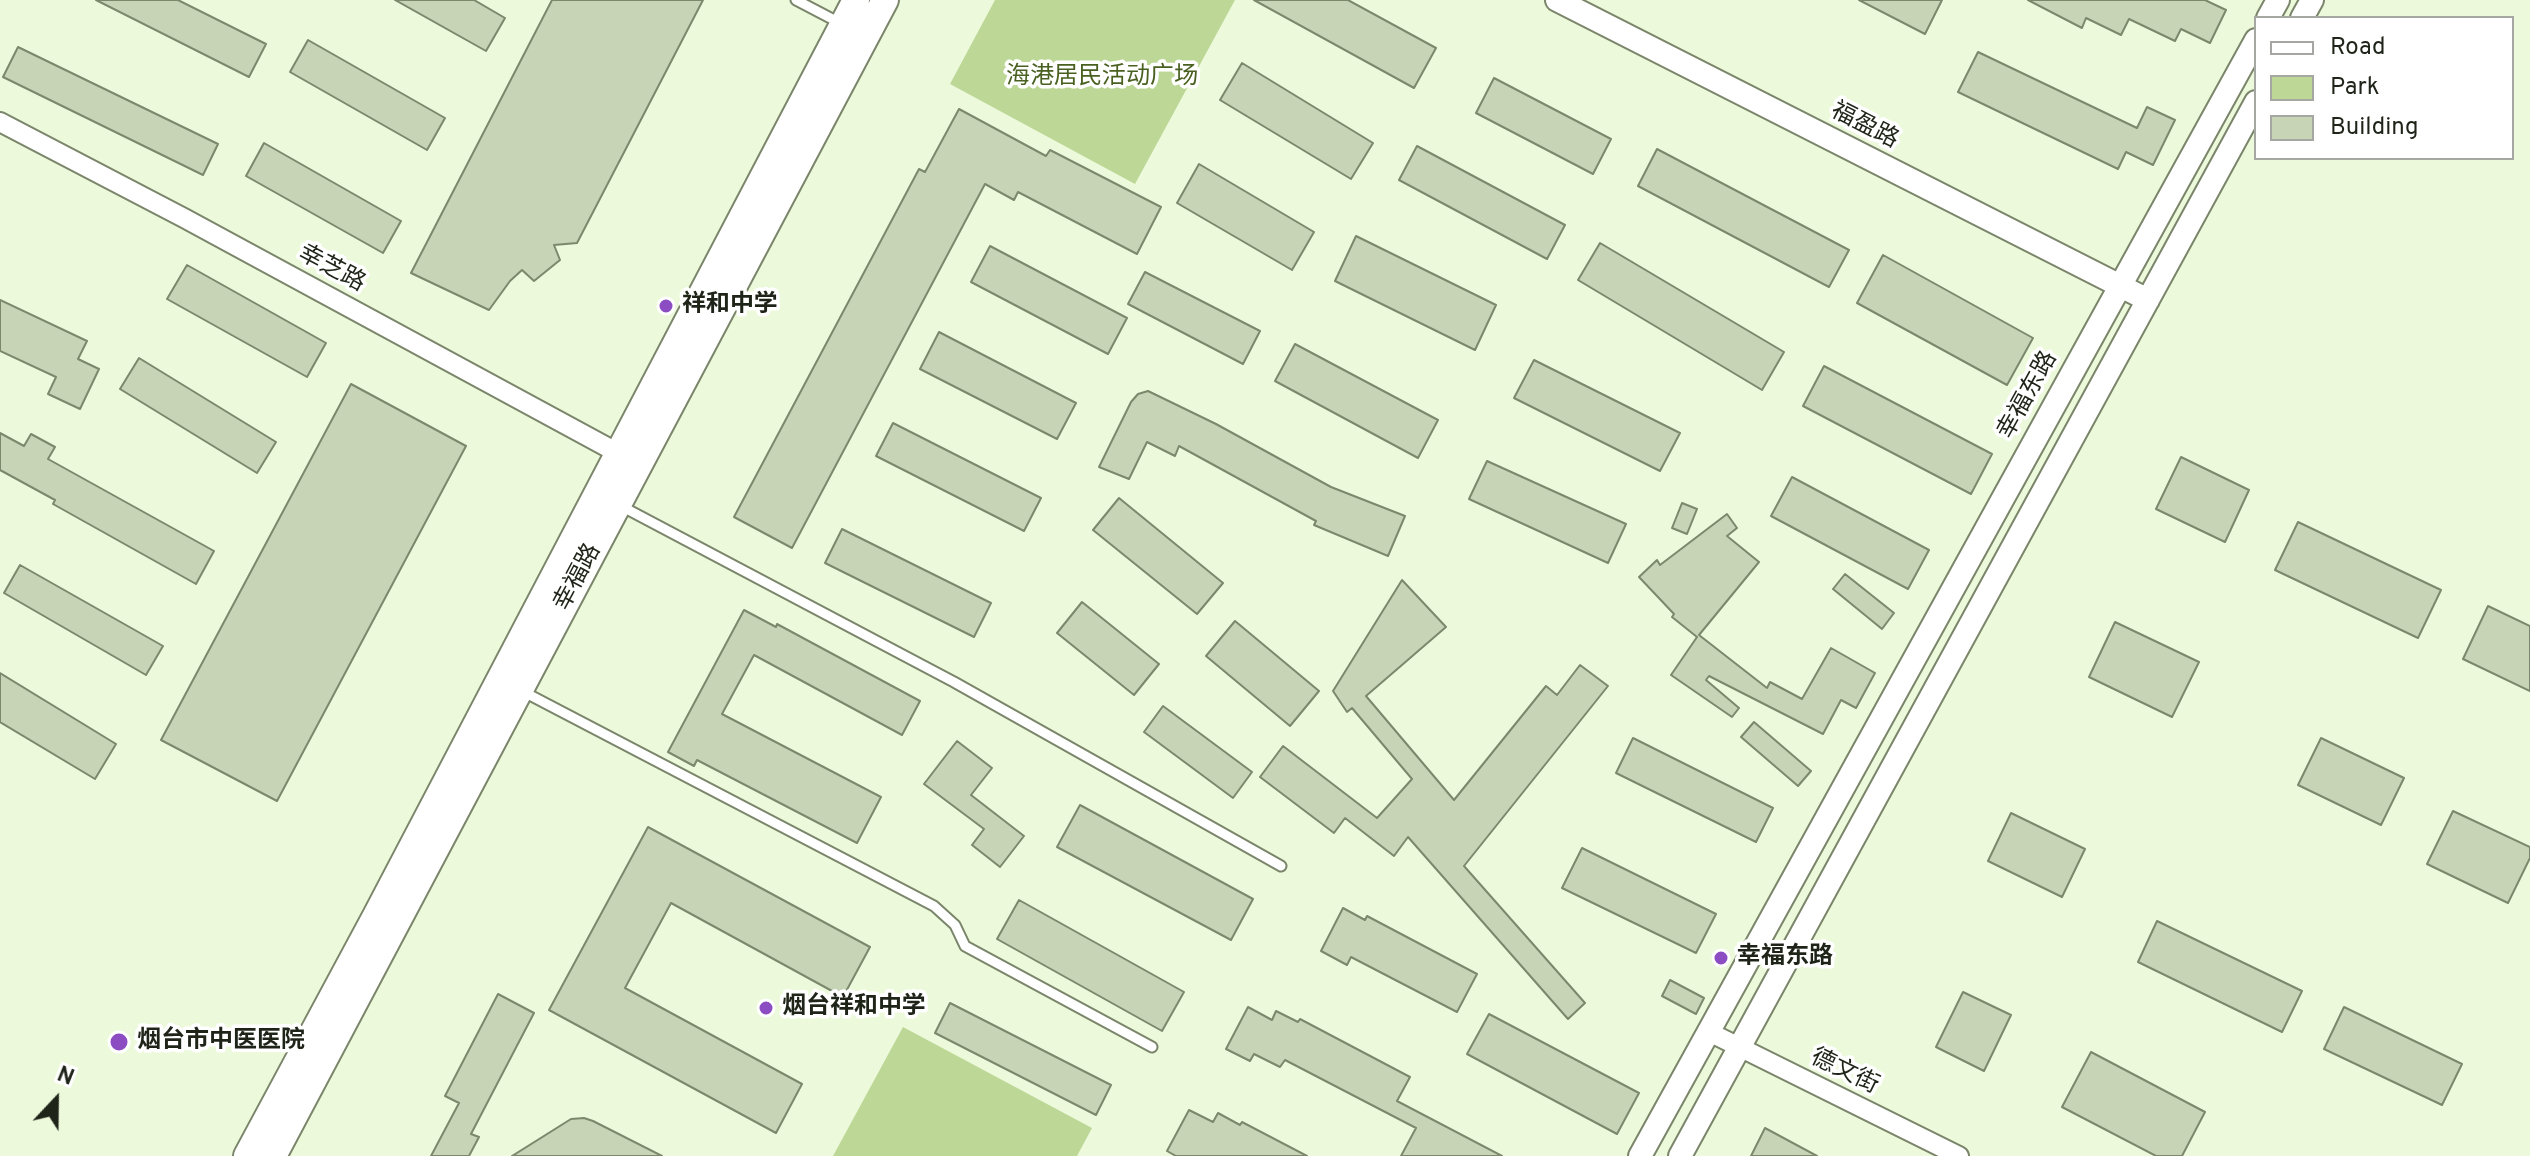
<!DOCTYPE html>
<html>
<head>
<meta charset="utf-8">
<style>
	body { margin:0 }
	#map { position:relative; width:2530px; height:1156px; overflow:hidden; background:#ecf9db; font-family:Overpass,sans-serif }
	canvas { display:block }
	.legend { position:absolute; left:2254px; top:16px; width:260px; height:144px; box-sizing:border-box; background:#fff; border:2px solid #a5a7a3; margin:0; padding:10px 14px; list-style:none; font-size:24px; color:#1f2419 }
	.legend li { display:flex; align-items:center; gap:16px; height:40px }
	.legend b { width:40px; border:2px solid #a5a7a3 }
	.north { position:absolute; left:16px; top:1060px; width:80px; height:80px; -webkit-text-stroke:6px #fff; paint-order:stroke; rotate:22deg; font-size:22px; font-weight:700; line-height:32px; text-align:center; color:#1f2419 }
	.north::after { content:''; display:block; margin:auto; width:28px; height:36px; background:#1f2419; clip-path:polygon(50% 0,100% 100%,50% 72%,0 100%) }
</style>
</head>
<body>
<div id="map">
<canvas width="2530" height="1156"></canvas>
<ul class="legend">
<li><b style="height:10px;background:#fff"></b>Road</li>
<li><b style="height:22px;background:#bdd797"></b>Park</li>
<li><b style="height:22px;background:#c7d4b6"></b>Building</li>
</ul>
<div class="north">N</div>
</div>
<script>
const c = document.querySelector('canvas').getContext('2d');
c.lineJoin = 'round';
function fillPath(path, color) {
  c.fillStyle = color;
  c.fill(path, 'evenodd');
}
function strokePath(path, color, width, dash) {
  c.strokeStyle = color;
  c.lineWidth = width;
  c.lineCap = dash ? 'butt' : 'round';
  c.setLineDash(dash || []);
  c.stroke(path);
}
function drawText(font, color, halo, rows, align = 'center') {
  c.font = font + ' Overpass,"Noto Sans SC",sans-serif';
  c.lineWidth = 7;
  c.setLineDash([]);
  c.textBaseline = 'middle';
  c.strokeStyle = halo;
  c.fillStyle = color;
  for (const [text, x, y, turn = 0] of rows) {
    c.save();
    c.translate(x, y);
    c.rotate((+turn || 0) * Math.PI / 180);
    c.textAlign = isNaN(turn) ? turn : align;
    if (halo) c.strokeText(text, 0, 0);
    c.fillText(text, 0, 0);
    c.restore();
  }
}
const green = new Path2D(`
	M995 0H1235L1135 184 950 84Z
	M903 1027 1092 1128 1077 1156H833Z`);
const building = new Path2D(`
	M96 0H178L266 44 249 77Z
	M395 0H474L505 18 486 51Z
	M552 0H703L577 243 554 245 560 260 534 281 522 270 510 281 489 310 411 273Z
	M1254 0H1348L1436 48 1414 88Z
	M1859 0H1942L1925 34Z
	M2028 0H2205L2226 10 2210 43 2181 29 2175 41 2129 19 2121 35 2086 18 2082 28Z
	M308 40 445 118 427 150 290 72Z
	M18 47 218 144 203 175 3 77Z
	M1978 52 2137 128 2147 107 2175 120 2153 165 2126 152 2118 169 1958 92Z
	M1242 63 1373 143 1351 179 1220 100Z
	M1494 78 1611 139 1593 174 1476 113Z
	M959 109 1046 156 1050 150 1161 207 1137 254 1018 192 1014 200 985 184 792 548 734 517 919 169 925 172Z
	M264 143 401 221 383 253 246 176Z
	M1417 146 1565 225 1547 259 1399 180Z
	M1657 149 1849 250 1829 287 1638 186Z
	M1199 164 1314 232 1292 270 1177 203Z
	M1356 236 1496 305 1475 350 1335 281Z
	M1600 243 1784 352 1762 390 1578 280Z
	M990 246 1127 318 1108 354 971 282Z
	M1883 255 2033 338 2007 385 1857 303Z
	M187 265 326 343 307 377 167 299Z
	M1145 272 1260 331 1243 364 1128 304Z
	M0 300 87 341 78 359 99 369 80 409 48 394 56 377 0 351Z
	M939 332 1076 403 1057 439 920 369Z
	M1295 344 1438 420 1418 458 1275 381Z
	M139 358 276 442 257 473 120 389Z
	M1534 360 1680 433 1660 471 1514 398Z
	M1824 366 1992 454 1971 494 1803 406Z
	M351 384 466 446 277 801 161 740Z
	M1148 391 1216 424 1331 487 1405 516 1388 556 1314 525 1316 521 1179 446 1175 456 1147 442 1129 479 1099 467 1131 402 1138 394Z
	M893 423 1041 498 1024 531 876 456Z
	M0 433 24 446 31 434 55 447 48 459 214 551 196 584 53 504 55 500 0 470Z
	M2181 457 2249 490 2225 542 2156 509Z
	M1487 461 1626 524 1608 563 1469 499Z
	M1792 477 1929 550 1908 589 1771 516Z
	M1119 498 1223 583 1197 614 1093 530Z
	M1682 503 1697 509 1687 534 1672 528Z
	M1727 514 1737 528 1727 536 1759 562 1699 635 1767 688 1770 682 1802 699 1831 648 1875 673 1856 708 1841 700 1823 734 1709 676 1706 680 1739 708 1732 717 1671 675 1697 637 1672 617 1674 614 1639 577 1657 560 1660 565Z
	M2298 522 2441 590 2418 638 2275 570Z
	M842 529 991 603 974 637 825 563Z
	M20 565 163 646 146 675 4 593Z
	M1845 574 1894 613 1882 629 1833 589Z
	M1402 580 1446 627 1366 696 1454 800 1546 686 1557 695 1580 665 1608 686 1464 866 1585 1003 1568 1019 1408 837 1394 856 1345 818 1334 833 1260 777 1283 746 1377 818 1412 779 1352 708 1347 712 1333 691Z
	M1082 602 1159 664 1134 695 1057 633Z
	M2488 606 2530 626V691L2463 659Z
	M744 610 776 627 777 624 920 701 902 735 754 655 722 714 881 797 857 843 697 760 694 766 668 752Z
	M1235 621 1319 691 1290 726 1206 656Z
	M2115 622 2199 662 2172 717 2089 677Z
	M0 673 116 744 95 779 0 722Z
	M1163 706 1252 772 1233 798 1144 732Z
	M1754 722 1811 771 1798 786 1741 737Z
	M1633 738 1773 808 1756 842 1616 773Z
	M2321 738 2404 778 2381 825 2298 785Z
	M957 741 992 768 971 795 1024 836 1000 867 972 845 984 829 924 784Z
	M1080 805 1253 899 1231 940 1057 847Z
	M2453 811 2530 847V858L2508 903 2427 864Z
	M2011 813 2085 849 2062 897 1988 861Z
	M648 827 870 947 843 997 671 903 625 988 802 1084 776 1133 549 1010Z
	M1582 848 1716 914 1696 953 1562 888Z
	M1019 900 1184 992 1162 1031 997 939Z
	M1343 908 1365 920 1367 916 1477 974 1457 1012 1351 957 1347 965 1321 951Z
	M2157 921 2302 991 2282 1032 2138 962Z
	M1670 980 1704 998 1696 1014 1662 996Z
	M1963 992 2011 1015 1984 1071 1936 1047Z
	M498 994 534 1013 471 1134 479 1137 469 1156H431L459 1103 445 1096Z
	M950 1003 1111 1085 1096 1115 935 1033Z
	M1248 1007 1272 1020 1276 1011 1298 1022 1300 1019 1410 1077 1397 1101 1502 1156H1401L1416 1128 1285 1060 1280 1067 1254 1054 1250 1061 1226 1049Z
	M2344 1007 2462 1064 2442 1105 2324 1049Z
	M1489 1014 1639 1093 1617 1134 1467 1054Z
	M2091 1052 2205 1112 2182 1156H2156L2062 1107Z
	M1189 1110 1213 1122 1218 1113 1240 1125 1242 1122 1307 1156H1176L1167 1151Z
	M584 1118 593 1121 662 1156H512L571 1119Z
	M1765 1128 1817 1156H1751Z`);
const service = new Path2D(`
	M796 0 840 23
	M621 506 954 682 1281 866
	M522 691 934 906 955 925 965 946 1152 1047`);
const minor = new Path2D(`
	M0 122 184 218 629 459
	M1709 1032 1959 1156`);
const tertiary = new Path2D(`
	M1557 0 2148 300
	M2268 18 2278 0
	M2302 18 2312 0
	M1640 1156 2256 40
	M1680 1156 2256 102`);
const secondary = new Path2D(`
	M247 1156 376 916 856 0
	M273 1156 885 0`);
const markers = [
	[666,306,8,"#8c4dc2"],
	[1721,958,8,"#8c4dc2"],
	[766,1008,8,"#8c4dc2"],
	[119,1042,10,"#8c4dc2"]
];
const parkNames = [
	["海港居民活动广场",1102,78]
];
const streetNames = [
	["福盈路",1864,127,27],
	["幸芝路",331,270,28],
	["幸福东路",2029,396,-61],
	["幸福路",579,578,-62],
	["德文街",1844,1073,26]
];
const poiNames = [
	["祥和中学",682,306],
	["幸福东路",1737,958],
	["烟台祥和中学",782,1008],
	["烟台市中医医院",137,1042]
];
fillPath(green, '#bdd797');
fillPath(building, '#c7d4b6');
strokePath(building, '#7c886c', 2);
strokePath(service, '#7a856a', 13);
strokePath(minor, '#7a856a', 22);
strokePath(tertiary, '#7a856a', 26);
strokePath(secondary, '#7a856a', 30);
strokePath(service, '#fff', 9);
strokePath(minor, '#fff', 18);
strokePath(tertiary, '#fff', 22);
strokePath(secondary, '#fff', 26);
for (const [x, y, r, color] of markers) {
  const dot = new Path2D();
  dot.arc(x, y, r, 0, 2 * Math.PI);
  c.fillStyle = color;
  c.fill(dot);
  strokePath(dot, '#fff', 3);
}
drawText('24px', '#496020', '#fff', parkNames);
drawText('24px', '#1f2419', '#fff', streetNames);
drawText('bold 24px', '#1f2419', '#fff', poiNames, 'left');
</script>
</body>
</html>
